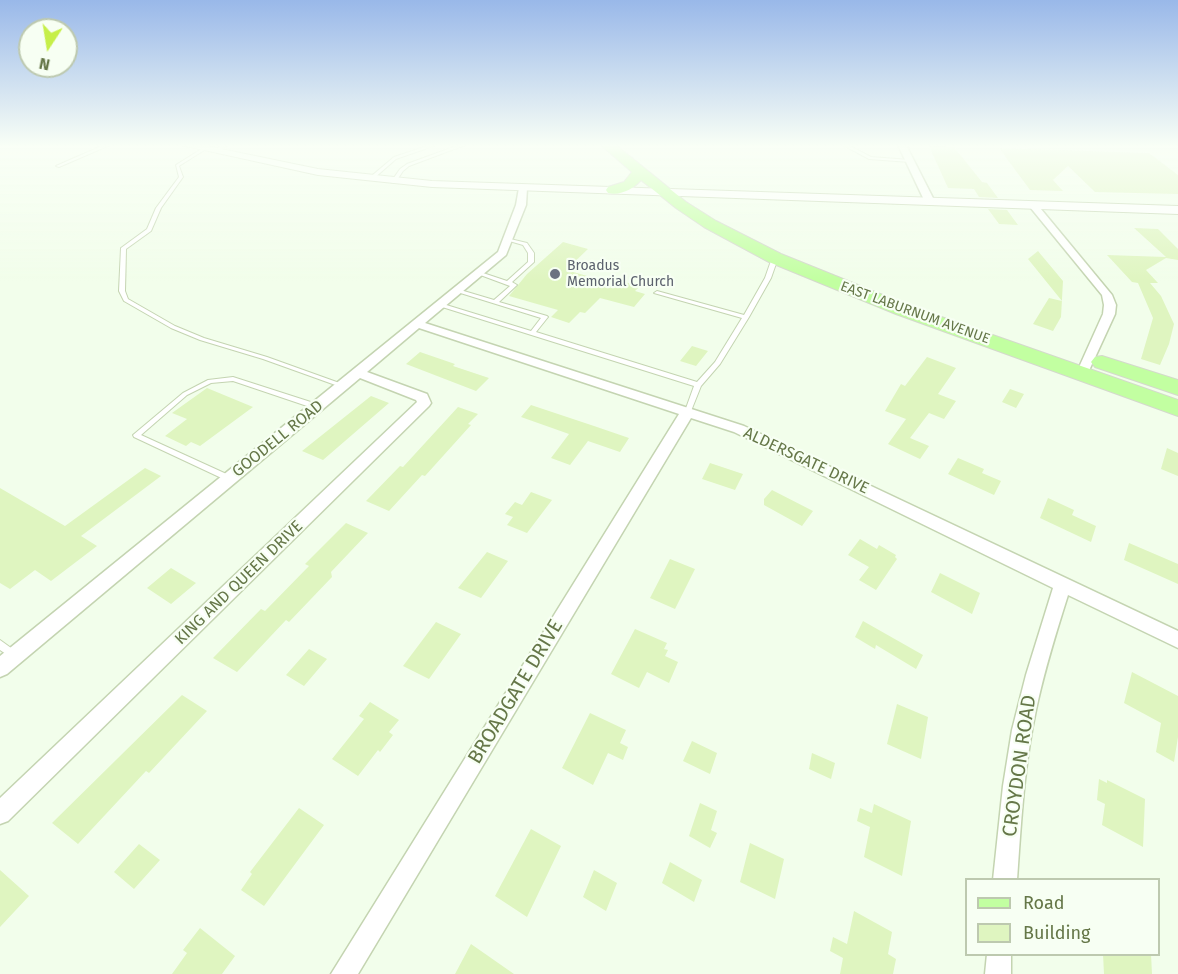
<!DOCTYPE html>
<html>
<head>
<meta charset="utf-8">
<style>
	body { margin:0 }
	#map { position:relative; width:1178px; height:974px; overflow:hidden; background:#f2feeb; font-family:"Fira Sans",sans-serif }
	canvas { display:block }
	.legend { position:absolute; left:965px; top:878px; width:195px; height:78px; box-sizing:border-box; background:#f7fff3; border:2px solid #bdc9af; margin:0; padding:8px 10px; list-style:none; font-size:18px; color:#657748 }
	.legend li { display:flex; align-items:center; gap:12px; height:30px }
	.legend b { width:30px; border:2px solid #bdc9af }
	.north { position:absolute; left:18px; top:18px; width:60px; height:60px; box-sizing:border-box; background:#f7fff3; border:2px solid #bdc9af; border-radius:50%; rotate:192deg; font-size:16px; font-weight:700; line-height:24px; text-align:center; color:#657748 }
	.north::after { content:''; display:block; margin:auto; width:21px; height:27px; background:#c6ef49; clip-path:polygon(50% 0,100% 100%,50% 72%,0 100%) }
</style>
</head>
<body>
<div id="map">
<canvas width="1178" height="974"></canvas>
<ul class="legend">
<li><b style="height:8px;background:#c2ffa1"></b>Road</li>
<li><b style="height:16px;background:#dff5c0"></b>Building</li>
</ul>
<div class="north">N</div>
</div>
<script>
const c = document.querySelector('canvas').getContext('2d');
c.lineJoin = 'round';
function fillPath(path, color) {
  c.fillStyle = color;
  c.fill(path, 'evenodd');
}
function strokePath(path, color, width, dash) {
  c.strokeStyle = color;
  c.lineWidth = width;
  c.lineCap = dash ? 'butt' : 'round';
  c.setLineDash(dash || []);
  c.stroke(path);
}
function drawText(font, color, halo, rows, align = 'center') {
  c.font = font + ' "Fira Sans",sans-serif';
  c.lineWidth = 4.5;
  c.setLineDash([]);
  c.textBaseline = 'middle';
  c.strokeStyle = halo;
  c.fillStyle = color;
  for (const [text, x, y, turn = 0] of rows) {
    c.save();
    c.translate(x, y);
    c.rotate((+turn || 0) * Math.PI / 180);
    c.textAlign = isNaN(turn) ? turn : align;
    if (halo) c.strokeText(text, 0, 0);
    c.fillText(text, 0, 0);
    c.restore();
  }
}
const building = new Path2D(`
	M929 146 954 147 982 182 987 183 998 198 979 197 974 189 948 188Z
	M999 148 1149 153 1178 175V194L1095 192 1068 166 1053 180 1063 191 1030 190Z
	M988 209 1007 210 1018 225 999 224Z
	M1134 228 1158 229 1178 249V260L1166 258 1146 270 1158 283H1150L1161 296 1174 324 1169 344 1160 365 1141 359 1153 318 1138 283 1132 282 1107 255 1166 257Z
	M563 242 588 249 566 270 605 281 608 278 640 286 635 291 645 294 634 307 600 298 585 313 580 312 569 323 551 317 558 310 509 296 527 274Z
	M1038 251 1063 281 1061 317 1053 331 1033 324 1049 298 1062 301 1028 259Z
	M692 346 708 351 696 366 680 361Z
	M420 352 455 364 453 366 489 378 476 391 406 364Z
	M927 357 956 368 938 394 956 401 944 419 929 413 910 438 929 446 920 459 888 444 906 419 885 411 901 384 905 386Z
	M207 388 253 407 200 446 191 442 186 446 165 436 187 419 172 413Z
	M1010 389 1024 394 1016 408 1002 402Z
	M371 396 389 403 323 460 302 451Z
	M531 405 594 426 629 438 620 452 588 441 570 465 551 458 569 434 521 417Z
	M458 407 478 414 468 424 471 425 425 476 422 475 389 511 366 501 400 466 403 467Z
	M1167 448 1178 453V476L1161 469Z
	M958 458 984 469 982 473 1001 481 994 495 948 474Z
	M710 463 743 474 735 490 702 479Z
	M145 468 161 476 81 536 97 546 51 581 35 570 10 589 0 583V488L65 526Z
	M772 490 813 511 802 526 764 505V499Z
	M531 492 552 500 527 533 507 525 513 517 505 514 515 502 522 505Z
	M1048 498 1074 510 1072 515 1096 526 1091 542 1040 518Z
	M346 523 368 533 331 572 332 577 289 622 286 620 237 672 213 658 261 609 265 611 309 566 305 564Z
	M860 539 877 549 879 545 896 555 895 557 897 559 876 590 859 580 869 567 848 555Z
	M1129 543 1178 564V584L1124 560Z
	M487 552 508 561 481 598 458 588Z
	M670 559 695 569 675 609 650 598Z
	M171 568 196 583 171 604 147 588Z
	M940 573 980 593 972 614 931 592Z
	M863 621 923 655 916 669 876 645 875 649 855 637Z
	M436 622 461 634 429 679 403 666Z
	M635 629 667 643 664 649 668 650 665 656 678 662 669 683 647 672 639 688 611 674Z
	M309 649 327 659 304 686 286 675Z
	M1132 672 1178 696V737L1174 762 1156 752 1161 723 1124 703Z
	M182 695 207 711 149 773 146 771 78 844 52 823Z
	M370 702 399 720 389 732 393 735 380 752 378 750 358 776 332 759 364 719 359 716Z
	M897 704 928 717 921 759 887 744Z
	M590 713 626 730 620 743 628 747 623 760 608 753 593 785 562 768Z
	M692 741 717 753 710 774 683 761Z
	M812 753 835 763 831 779 809 769Z
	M1099 779 1107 783V780L1145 799 1143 847 1102 825 1105 804 1097 800Z
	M700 803 717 811 711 830 717 833 710 848 689 836Z
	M874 804 911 821 902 876 864 857 870 827 857 821 860 808 872 813Z
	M299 808 324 825 264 906 241 890 252 874 250 872Z
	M531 829 561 846 527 917 495 896Z
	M750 843 784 859 775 899 740 882Z
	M139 844 160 860 134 889 114 872Z
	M670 862 702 880 694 902 662 883Z
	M0 870 29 896 0 927Z
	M594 870 617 883 606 911 583 897Z
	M854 911 892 932 888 954 896 959 893 974H840L843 958 830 951 833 937 847 944Z
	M200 928 235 956 222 974H172L187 953 183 950Z
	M471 944 514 974H455Z
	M1103 954H1151L1152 974H1104Z`);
const service = new Path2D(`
	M104 145H110L59 167 56 166Z
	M223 145H228L215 152 212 151Z
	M430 145H436L396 159 372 180 368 179 394 157Z
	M459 145H465L409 166 403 171 395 183 391 182 400 169 407 164Z
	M843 145H848L871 157 910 160 912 161 910 162 869 159Z
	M203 148 206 149 179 166 183 177 161 208 151 231 126 249 125 291 128 299 175 326 204 338 267 357 345 385 346 386 345 387H341L263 359 200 340 171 328 124 301 119 291 121 248 147 229 156 208 179 177 176 165Z
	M506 238 527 243 534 253V262L512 282 517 285 499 302 547 316 548 317 536 332 697 382 715 362 742 318 654 293 657 291 744 315 765 278 772 258 775 256 778 258 771 278 749 317 720 364 701 386 691 411 688 413 685 411 694 386 439 306V304H443L531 331 541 318 454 291 457 289 494 300 510 286 475 273 480 272 507 281 528 262V253L523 245 506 240Z
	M233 377 320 405 321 407 318 409H316L233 381 211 383 187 395 141 435 233 477 234 479 233 481 230 482 134 437 133 435 183 393 208 380Z
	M0 640 18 653 20 656 18 659 15 660 0 650Z`);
const minor = new Path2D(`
	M898 145H906L935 202 933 204 925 202Z
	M523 185 527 188 526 205 506 255 425 323 744 426 1178 631V648L1068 595C1056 633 1044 671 1036 710 1024 766 1021 823 1017 880H993L1003 786 1012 730 1026 675 1053 588 734 432 691 418 358 974H331L679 414 419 328 367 372 427 394 431 403 429 406 8 821 0 824V798L417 402 416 400 360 378 7 674 0 677V656L498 252 516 205 519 188Z
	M1030 203H1036L1112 295 1116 305 1115 314 1086 377H1078L1076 374 1103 314 1104 305 1102 295 1030 207Z
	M987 954H1011V974H985Z`);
const tertiary = new Path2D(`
	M181 145H202L318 169 432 181 1178 206V214L432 187 318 175Z`);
const primary = new Path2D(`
	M601 145H616L686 202 716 221 781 254 910 306 1178 400V416L896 314 769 262 704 227 676 208 641 180C633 189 621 196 608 193L606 190 608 187 624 182 632 172Z
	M1102 356 1178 380V395L1095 367 1091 362 1095 357Z`);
const markers = [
	[555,274,6,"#6b7280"]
];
const farWorshipnames = [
	["Broadus",567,266],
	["Memorial Church",567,282]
];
const farStreetnames = [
	["EAST LABURNUM AVENUE",915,313,20]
];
const streetNames = [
	["GOODELL ROAD",278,439,-39],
	["ALDERSGATE DRIVE",806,461,25],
	["KING AND QUEEN DRIVE",239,583,-44]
];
const nearStreetnames = [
	["BROADGATE DRIVE",516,692,-59],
	["CROYDON ROAD",1020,766,-82]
];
fillPath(building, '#dff5c0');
strokePath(service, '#c4d4b1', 2);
strokePath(minor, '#c4d4b1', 3);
strokePath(tertiary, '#c4d4b1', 2);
strokePath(primary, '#d4d9cc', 2);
fillPath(service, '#fff');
fillPath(minor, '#fff');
fillPath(tertiary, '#fff');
fillPath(primary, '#c2ffa1');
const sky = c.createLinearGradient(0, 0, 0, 281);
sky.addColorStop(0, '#99b8e9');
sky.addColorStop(0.52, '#f9fff6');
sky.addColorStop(1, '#f9fff600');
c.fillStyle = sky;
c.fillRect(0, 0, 1178, 281);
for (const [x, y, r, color] of markers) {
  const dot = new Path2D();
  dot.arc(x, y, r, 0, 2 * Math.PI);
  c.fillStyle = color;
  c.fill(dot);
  strokePath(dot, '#f7fff3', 2);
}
drawText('14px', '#5b616d', '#f7fff3', farWorshipnames, 'left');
drawText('14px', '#657748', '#f7fff3', farStreetnames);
drawText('16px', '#657748', '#f7fff3', streetNames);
drawText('20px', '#657748', '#f7fff3', nearStreetnames);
</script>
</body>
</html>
